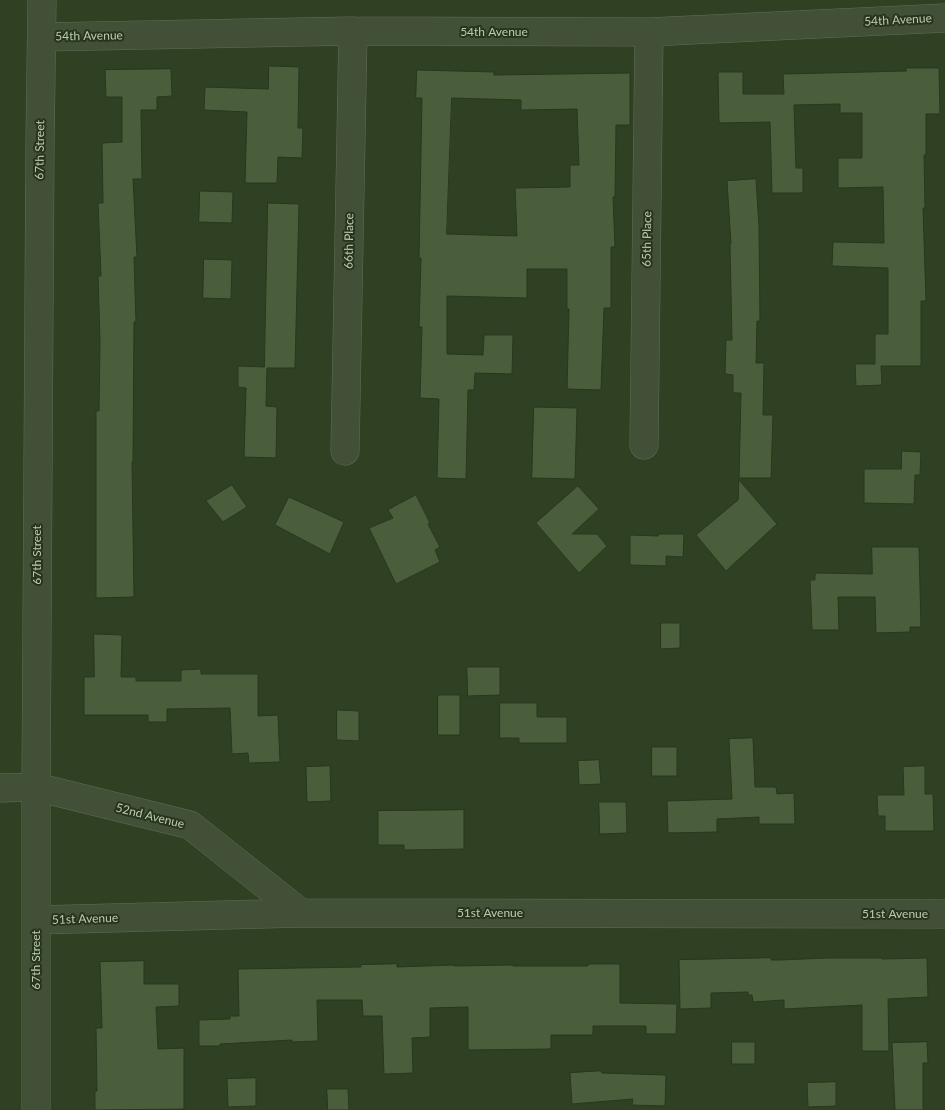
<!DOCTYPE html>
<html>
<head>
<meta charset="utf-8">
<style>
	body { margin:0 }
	canvas { display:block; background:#304023 }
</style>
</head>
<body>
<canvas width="945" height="1110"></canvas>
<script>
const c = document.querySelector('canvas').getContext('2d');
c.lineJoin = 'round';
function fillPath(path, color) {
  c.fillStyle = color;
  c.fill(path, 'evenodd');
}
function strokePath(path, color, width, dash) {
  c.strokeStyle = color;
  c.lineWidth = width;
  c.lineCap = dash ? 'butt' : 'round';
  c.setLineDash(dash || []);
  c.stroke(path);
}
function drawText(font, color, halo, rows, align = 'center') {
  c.font = font + ' Lato,sans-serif';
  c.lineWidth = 4;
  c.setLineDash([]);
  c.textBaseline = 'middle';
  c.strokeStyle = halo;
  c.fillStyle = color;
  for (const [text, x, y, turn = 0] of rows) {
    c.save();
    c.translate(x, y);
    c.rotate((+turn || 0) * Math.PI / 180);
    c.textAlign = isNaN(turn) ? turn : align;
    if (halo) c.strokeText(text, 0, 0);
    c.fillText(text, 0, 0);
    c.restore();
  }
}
const building = new Path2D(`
	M269 66 299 67 298 128H303L302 158 278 157 277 183H245L247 112 204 110 205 87 268 89Z
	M906 68H939L940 114H926V155H924L925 208H923L926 301H921V366H881L882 385 856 386 855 364H875V334H888V268L832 266 833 242 884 243 883 187 838 188V158H862V113H840V104L794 105 796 168H803V193H772L770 122 719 123 718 72H743V94H784L783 74 906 71Z
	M171 69 172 96 157 97V110H141L142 179H133L137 257H134L136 322H134L133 462H132L134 597 96 598V411H99L100 342 98 276H101L98 203H103L102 143 122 142V97H106L105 70Z
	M417 70 494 72V75L630 73V125H616L615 197H613L615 247H611V308H604L601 390 567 389 569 309H567V269H527V298L447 296V354L483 355 484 335H513L512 374 475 373 474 390H468L466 479 437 478 439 399 420 398 422 327H419L421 258H419L422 98H416ZM452 98 521 100V110L577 109 579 165H570V187L515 188 517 236 447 234Z
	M756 179 759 226 760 321H757L756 363H764L763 415H773L771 478H739L741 393H733V375L725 374 726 340H732L730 244H731L727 181Z
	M200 191 233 192 232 223 199 222Z
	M268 203 299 204 295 368H267L266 406 277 407 276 458 244 457 246 388 238 387V366L264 367Z
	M204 259 232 260 231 299 203 298Z
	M534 407 577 408 575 479 532 478Z
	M902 451 921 452 920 475H915L914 504 864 503V469H901Z
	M739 480 777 524 726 571 696 535 738 500Z
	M232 485 247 507 223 522 206 501Z
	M578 486 599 509 572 534H597L607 546 579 573 536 523Z
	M416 495 430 523 428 524 440 547 435 550 440 562 396 584 369 528 393 518 388 510Z
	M289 497 344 522 330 554 275 525Z
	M658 534H684L683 557 666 556V566L630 565V535L658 536Z
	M872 547H919L921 627H910V632L876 633 875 597H838L839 630H812L810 580H815V573L872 574Z
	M661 623H680V648L661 649Z
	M94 634 122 635 121 677H136V681H181V670L201 669V674H258V716L278 715 280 762 249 763 248 753 232 754 230 708 167 709V722H148V715H84V677H94Z
	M467 667H500V695L468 696Z
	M438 695H460V735H438Z
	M500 703H537V717H567V743H519V738H500Z
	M337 710 359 711V741L337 740Z
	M753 738 755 787H776L777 794 794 793 795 824H759V817L717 819V832L668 833 667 801 732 799 729 739Z
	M652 747H677V776H652Z
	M599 760 601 784 579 785 578 761Z
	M330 766 331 801 307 802 306 767Z
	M925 766V794H933L934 831H885V816H878L877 795H904L903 767Z
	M599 802H626L627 833 600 834Z
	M464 810V849L404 850V845H378V811Z
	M771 958V960H779L828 958H882V959L927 958 928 997 888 999 889 1051H862V1005L784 1009V1000L753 1002 752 995H748V992L711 993V1008L680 1009 679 960Z
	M144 961V984H179V1006L156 1007 158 1049 184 1048V1109L95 1110V1091H97L96 1028H102L100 962Z
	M397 964V967L454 965V966L513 965V966H588V964H620V1003L677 1004 676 1034H646V1026H593V1035H551V1049L468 1050V1007L430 1008V1037L412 1038 413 1073 384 1074 382 1016H363L362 1000H317L318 1041 292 1042V1040L220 1044V1046H199V1020L230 1019V1016H239L238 969 361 967V965Z
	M732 1042H755V1064H732Z
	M927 1042 928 1063H923V1110H895L892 1043Z
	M601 1071 602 1073 666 1075 665 1106 632 1105 633 1099 572 1104 570 1073Z
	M256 1078V1106L228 1107 227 1079Z
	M836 1082V1106L808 1107 807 1083Z
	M327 1089H348L349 1110H328Z`);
const minor = new Path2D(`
	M42 37 353 31 649 32 945 18
	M644 445 649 32
	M345 451 353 31
	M0 788 36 787 190 825 301 913
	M36 920 301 913 945 914
	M36 1110V787L40 144 42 0`);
const streetNames = [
	["54th Avenue",898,20,-3],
	["54th Avenue",494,32],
	["54th Avenue",89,36,-1],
	["67th Street",40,150,-89],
	["65th Place",647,239,-89],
	["66th Place",349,241,-89],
	["67th Street",37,555,-90],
	["52nd Avenue",150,816,14],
	["51st Avenue",490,913],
	["51st Avenue",895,914],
	["51st Avenue",85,919,-2],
	["67th Street",36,960,-90]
];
fillPath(building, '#4b5e3c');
strokePath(building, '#29371e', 1);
strokePath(minor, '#606e55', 29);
strokePath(minor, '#425037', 28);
drawText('12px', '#bdcbb4', '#27351c', streetNames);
</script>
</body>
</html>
